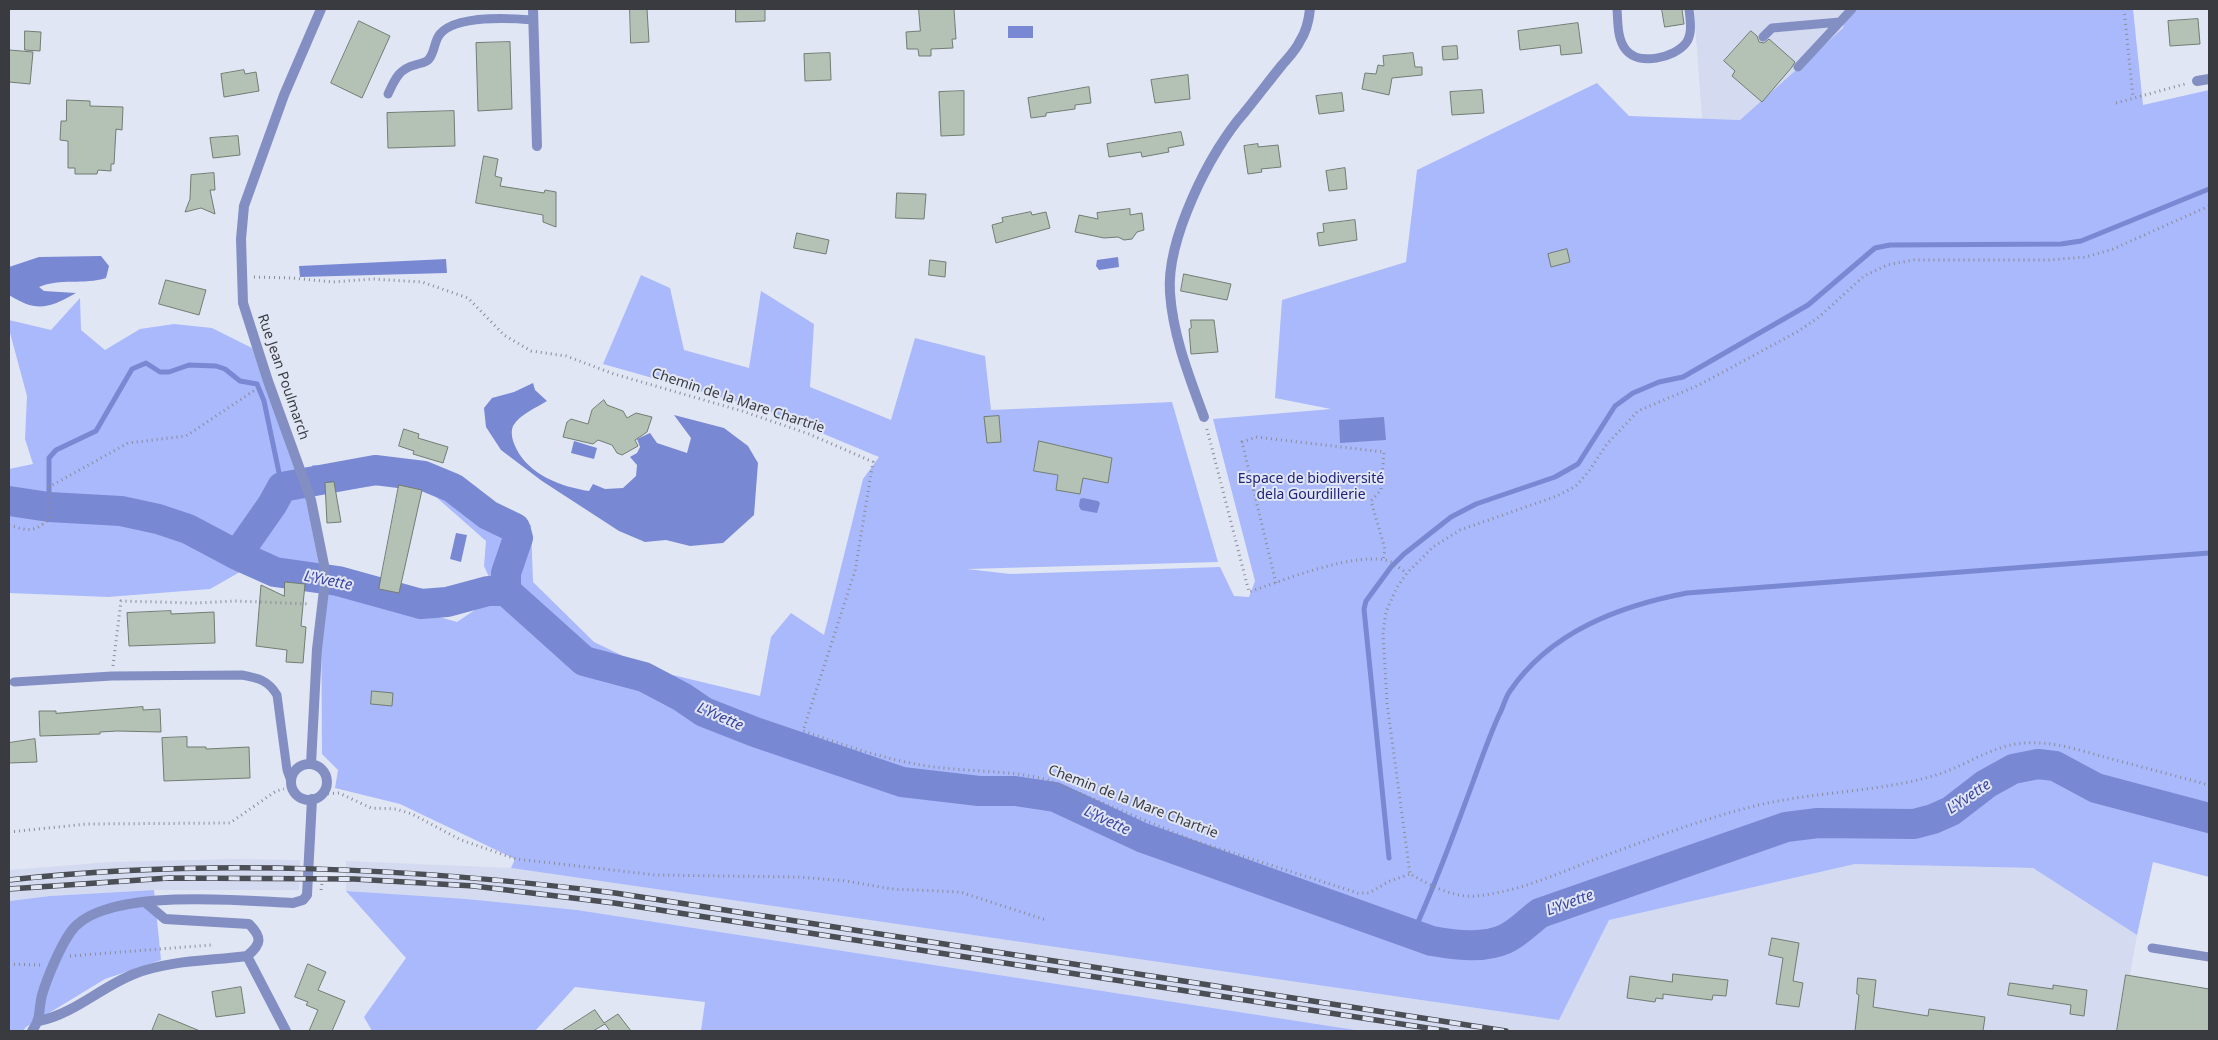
<!DOCTYPE html>
<html>
<head>
<meta charset="utf-8">
<style>
	body { margin:0 }
	#map { position:relative; width:2218px; height:1040px; overflow:hidden; background:#e1e6f5; font-family:"Noto Sans",sans-serif }
	canvas { display:block }
	.frame { position:absolute; inset:0; border:10px solid #3a3b41; pointer-events:none }
</style>
</head>
<body>
<div id="map">
<canvas width="2218" height="1040"></canvas>
<div class="frame"></div>
</div>
<script>
const c = document.querySelector('canvas').getContext('2d');
c.lineJoin = 'round';
function fillPath(path, color) {
  c.fillStyle = color;
  c.fill(path, 'evenodd');
}
function strokePath(path, color, width, dash) {
  c.strokeStyle = color;
  c.lineWidth = width;
  c.lineCap = dash ? 'butt' : 'round';
  c.setLineDash(dash || []);
  c.stroke(path);
}
function drawText(font, color, halo, rows, align = 'center') {
  c.font = font + ' "Noto Sans",sans-serif';
  c.lineWidth = 4;
  c.setLineDash([]);
  c.textBaseline = 'middle';
  c.strokeStyle = halo;
  c.fillStyle = color;
  for (const [text, x, y, turn = 0] of rows) {
    c.save();
    c.translate(x, y);
    c.rotate((+turn || 0) * Math.PI / 180);
    c.textAlign = isNaN(turn) ? turn : align;
    if (halo) c.strokeText(text, 0, 0);
    c.fillText(text, 0, 0);
    c.restore();
  }
}
const built = new Path2D(`
	M1694 9H1847L1843 28 1740 120 1702 119Z
	M233 859 300 860 299 890H154L50 896 9 901V870L110 862Z
	M346 861 511 868 1559 1020 1608 920 1855 864 2033 868 2137 935 2120 1031H1362L577 910 346 891Z`);
const green = new Path2D(`
	M1847 9H2133L2143 105 2209 90V877L2153 862 2137 935 2033 868 1855 864 1609 920 1559 1020 511 868 515 859 400 804 335 788 338 770 322 754 321 583 240 572 210 589 108 597 9 593V469L33 464 25 439 27 396 9 329V320L51 330 80 298 81 330 105 350 140 329 174 324 212 328 252 348 302 475 322 583 457 622 497 595 484 566 486 541 427 489 388 484 316 494 312 465 432 467 531 525 533 582 594 642 652 670 760 696 771 637 791 613 824 635 863 479 879 457 766 410 603 364 641 275 670 288 684 350 749 368 761 291 814 324 810 387 891 420 915 338 985 356 991 410 1172 402 1218 562 967 569 1010 574 1220 567 1234 596 1249 597 1255 581 1213 419 1331 409 1275 398 1282 300 1406 262 1417 170 1597 83 1629 116 1740 120 1843 28ZM999 416 1001 442H994L991 417ZM1039 442 1063 446 1062 455 1088 453 1112 458 1108 482 1083 478 1080 494 1056 490 1058 475 1034 471Z
	M154 890 161 960 105 979 26 1027 23 1031H9V901L50 896Z
	M346 891 466 899 577 910 1362 1031H701L705 1002 575 987 535 1031H372L364 1017 406 958Z`);
const water = new Path2D(`
	M1008 26H1033V38H1008Z
	M101 256 109 266 106 278C84 285 60 278 39 287L44 291 76 293C48 309 36 312 9 295V267L39 257Z
	M1118 257 1119 267 1099 270 1096 266 1097 260Z
	M446 259 447 273 300 277 299 266Z
	M533 383 535 390 547 401C536 408 520 414 513 426 510 433 513 442 516 448 529 475 562 487 589 491L593 484 605 489 623 488 636 476 637 465 630 457 637 453 640 447 637 439 650 433 657 443 687 453 691 438 674 415 724 428 748 446 758 463 754 515 723 543 690 546 666 540 645 542 619 531 542 481 501 450 486 427 484 408 492 398 514 392Z
	M1384 417 1386 440 1340 443 1339 420Z
	M574 441 597 448 594 459 571 453Z
	M1083 498 1098 501 1100 503 1097 513 1081 510 1079 506 1080 499Z
	M456 533 467 535 461 562 450 559Z`);
const stream = new Path2D(`
	M49 507V458L56 450 96 431 132 369 146 363 160 372H169L189 365 216 366 225 369 240 381 257 384 264 401 282 487
	M1389 858 1364 609 1366 601 1391 567 1404 554 1451 517 1476 504 1555 477 1578 464 1615 406 1633 393 1659 382 1683 377 1808 305 1875 248 1890 245 2061 244 2081 241 2209 189
	M1413 933C1436 884 1454 833 1473 782 1481 760 1489 737 1499 715 1503 708 1505 698 1510 691 1550 632 1619 606 1687 593L2209 553`);
const river = new Path2D(`
	M9 501 49 507 121 511 158 519 188 529 237 555 275 572 338 581 421 604 447 602 488 591H506L584 661 644 677 682 697 704 712 755 732 902 782 979 791H1015L1055 797 1141 837 1432 941C1455 945 1483 949 1505 939 1518 933 1529 921 1540 913L1786 827 1818 823 1914 824 1933 819 1951 811 1986 784 2013 769 2038 764 2055 766 2096 788 2209 818
	M237 555 272 505 282 487 375 470 424 476 453 488 488 515 515 528 518 538 506 573V591`);
const building = new Path2D(`
	M630 9H647L649 42 631 43Z
	M736 9H765V21L736 22Z
	M919 9H954L956 39H952L953 48 931 49V56H919L918 49H907L906 32 920 31Z
	M1662 9H1682L1684 24 1665 27Z
	M2198 19 2200 44 2170 46 2168 21Z
	M359 21 390 36 362 98 331 83Z
	M1578 23 1582 53 1561 55 1560 45 1520 50 1518 31Z
	M25 31 41 32 40 51 25 50Z
	M1751 31 1757 36 1759 42 1764 43 1769 39 1795 62 1792 67 1762 102 1732 76 1735 71 1724 61Z
	M510 42 512 109 478 111 476 43Z
	M1457 46 1458 59 1443 60 1442 47Z
	M9 50 33 52 30 84 9 82Z
	M830 53 831 80 805 81 804 54Z
	M1413 53 1415 67H1422V75L1392 78 1389 95 1362 89 1365 73 1376 74 1378 65 1384 66 1383 56Z
	M244 70 245 74 256 72 259 91 224 97 221 74Z
	M1188 75 1190 99 1155 103 1151 80Z
	M1089 87 1091 103 1075 105V109L1046 113V116L1031 118 1028 98Z
	M1482 90 1484 113 1452 115 1450 92Z
	M964 91V135L941 136 939 92Z
	M1342 93 1344 111 1319 114 1316 96Z
	M67 100 90 101V106L123 107 122 130 116 129 114 164H111V171L98 170 97 174H75V168H68V141L60 140 61 121H66Z
	M454 111 455 146 388 148 387 113Z
	M1181 132 1184 145 1168 148 1169 152 1142 157 1141 152 1109 157 1107 144Z
	M238 136 240 155 213 158 210 138Z
	M1258 144V147L1278 145 1281 167 1261 169 1262 172 1248 174 1244 146Z
	M484 156 498 159 495 176 502 178 500 186 544 193 545 190 556 192V227L543 222V215L476 203Z
	M1345 168 1347 189 1329 191 1326 171Z
	M214 173 215 190H210L215 214 201 208 185 212 190 199 191 175Z
	M897 193 926 194 924 219 896 218Z
	M1130 209V215L1142 213 1144 230 1137 232 1132 239 1124 240 1118 237 1104 238 1075 232 1079 215 1098 219 1097 213Z
	M1031 212 1032 215 1046 212 1050 228 996 243 992 225 1003 222 1002 218Z
	M1355 220 1357 240 1319 246 1317 233 1324 232 1323 224Z
	M797 233 829 240 826 254 794 248Z
	M1567 249 1570 262 1551 267 1548 254Z
	M930 260 946 262 945 277 929 275Z
	M1184 274 1231 284 1227 300 1181 291Z
	M166 280 206 290 199 315 159 304Z
	M1191 320H1214L1218 352 1191 354 1189 329 1191 328Z
	M604 400 607 405 623 411 627 418 636 413 652 417 647 432 635 440 638 446 622 455 617 453 612 445 598 440 593 444 563 437 567 422 571 419 588 424 592 410Z
	M999 416 1001 442 987 443 984 417Z
	M404 429 419 434 418 438 448 447 443 463 413 454 414 451 399 446Z
	M1039 441 1112 458 1108 483 1083 478 1080 494 1056 490 1058 475 1034 471Z
	M334 482 341 522 327 523 325 483Z
	M399 485 422 490 399 593 379 589Z
	M285 582 305 584 301 626 306 627 303 663 286 662 287 650 256 646 261 585 284 596Z
	M171 611V614L214 612 215 643 129 646 127 613Z
	M372 691 393 693 392 706 371 704Z
	M143 707V710L160 709 161 732 117 731 100 732V734L40 736 39 711H56V713Z
	M187 737V747H206V749L249 747 250 778 164 781 162 738Z
	M35 739 37 762 9 763V743Z
	M1772 938 1799 943 1793 981 1803 983 1799 1007 1776 1004 1783 958 1769 955Z
	M308 964 326 972 318 990 345 1001 332 1031H309L318 1010 306 1005 308 1002 295 997Z
	M1673 974 1728 980 1726 996 1713 995 1712 1000 1663 994V999L1656 998 1655 1002 1627 998 1630 976 1672 982Z
	M2126 975 2209 989V1031H2117Z
	M1858 978 1876 980 1873 1007 1928 1016 1929 1009 1985 1017 1983 1031H1855L1859 995 1857 994Z
	M2010 983 2053 989V985L2087 990 2084 1016 2070 1014 2071 1005 2008 995Z
	M241 987 245 1013 216 1017 212 992Z
	M595 1010 604 1023 618 1014 631 1031H610L605 1024 593 1031H562Z
	M159 1014 200 1031H152Z`);
const path = new Path2D(`
	M2124 9 2133 97
	M2116 103 2185 84
	M2209 206 2113 249 2086 257 2049 260H1914L1887 265 1864 276 1819 317 1797 332 1699 385 1638 411 1607 444 1589 471 1576 486 1557 496 1460 530 1433 547 1407 573 1396 589 1386 612 1383 633 1387 703 1410 874C1430 885 1453 898 1476 896 1516 892 1552 876 1588 862 1642 842 1698 820 1755 806 1814 791 1877 793 1936 775 1966 766 1994 744 2026 743 2054 741 2082 751 2108 758 2142 767 2176 776 2209 785
	M254 277 292 278 333 282 373 279 422 282 468 298 504 335 531 351 566 356 614 374 742 411 809 434 873 462 855 571 803 731C846 746 889 761 934 767 972 772 1011 770 1048 780L1192 840 1358 893H1369L1390 881 1410 874
	M1207 429 1249 592C1281 581 1360 549 1391 562 1396 565 1402 570 1407 573
	M9 525C28 531 34 533 49 519V487L128 443 186 436 258 388
	M1276 583 1242 442 1256 437 1384 452 1381 490 1371 501 1385 549 1383 561
	M113 666 121 601 194 603 235 601 310 604
	M323 794 339 793 371 808 396 809 412 814 461 840 516 859 656 875 798 877 846 881 892 889 960 892 1046 920
	M9 832 87 824 230 823 276 791 284 789
	M321 890 323 877
	M70 956 211 945
	M9 964 40 965`);
const service = new Path2D(`
	M1617 9C1618 22 1617 39 1626 50 1639 66 1674 58 1686 43 1693 34 1690 19 1689 9
	M1763 37 1772 28 1840 22
	M1798 67 1852 9
	M388 94C395 79 399 69 415 65 420 63 426 63 429 59 435 52 434 41 440 34 456 15 510 18 533 20
	M14 682 112 676 242 675C258 678 268 680 277 695L287 770 291 781
	M2152 948 2209 957`);
const minor = new Path2D(`
	M533 9 537 146
	M2197 81 2209 79
	M1204 417C1189 376 1173 336 1170 293 1166 240 1210 151 1244 113 1257 97 1269 81 1282 65 1288 58 1296 50 1300 41 1306 32 1309 19 1310 9
	M311 764 317 649 324 590V565L311 500 268 381 243 303 241 239 244 206 284 95 321 9
	M291 782a18 18 0 1 1 36 0a18 18 0 1 1-36 0Z
	M247 956 286 1031
	M39 1021C74 1014 101 987 134 974 169 960 210 961 247 956 262 944 262 937 249 924L165 919 146 903
	M32 1031C42 1017 38 1010 42 995 47 978 60 947 70 933 100 886 242 901 293 903L303 900 307 895 312 799`);
const rail = new Path2D(`
	M9 880C211 858 414 868 615 893L1506 1031
	M9 889 169 878 354 879 474 886 614 903 1447 1031`);
const streetNames = [
	["Rue Jean Poulmarch",283,377,71],
	["Chemin de la Mare Chartrie",738,401,18],
	["Chemin de la Mare Chartrie",1133,802,21]
];
const parkNames = [
	["Espace de biodiversité",1311,479],
	["dela Gourdillerie",1311,495]
];
const waterNames = [
	["L'Yvette",328,581,11],
	["L'Yvette",720,717,24],
	["L'Yvette",1969,797,-34],
	["L'Yvette",1107,821,25],
	["L'Yvette",1570,903,-20]
];
fillPath(built, '#d4daf0');
fillPath(green, '#aab9fb');
fillPath(water, '#7988d3');
strokePath(stream, '#7988d3', 5);
strokePath(river, '#7988d3', 30);
fillPath(building, '#b4c1b5');
strokePath(building, '#717c72', 1);
strokePath(path, '#898c96', 3, [1, 4]);
strokePath(service, '#838fc3', 9);
strokePath(minor, '#838fc3', 10);
strokePath(rail, '#4c4e55', 5.5);
strokePath(rail, '#e1e6f5', 4, [11]);
drawText('14px', '#3a3b41', '#e1e6f5', streetNames);
drawText('14px', '#212279', '#e1e6f5', parkNames);
drawText('italic 15px', '#3b449e', '#e1e6f5', waterNames);
</script>
</body>
</html>
